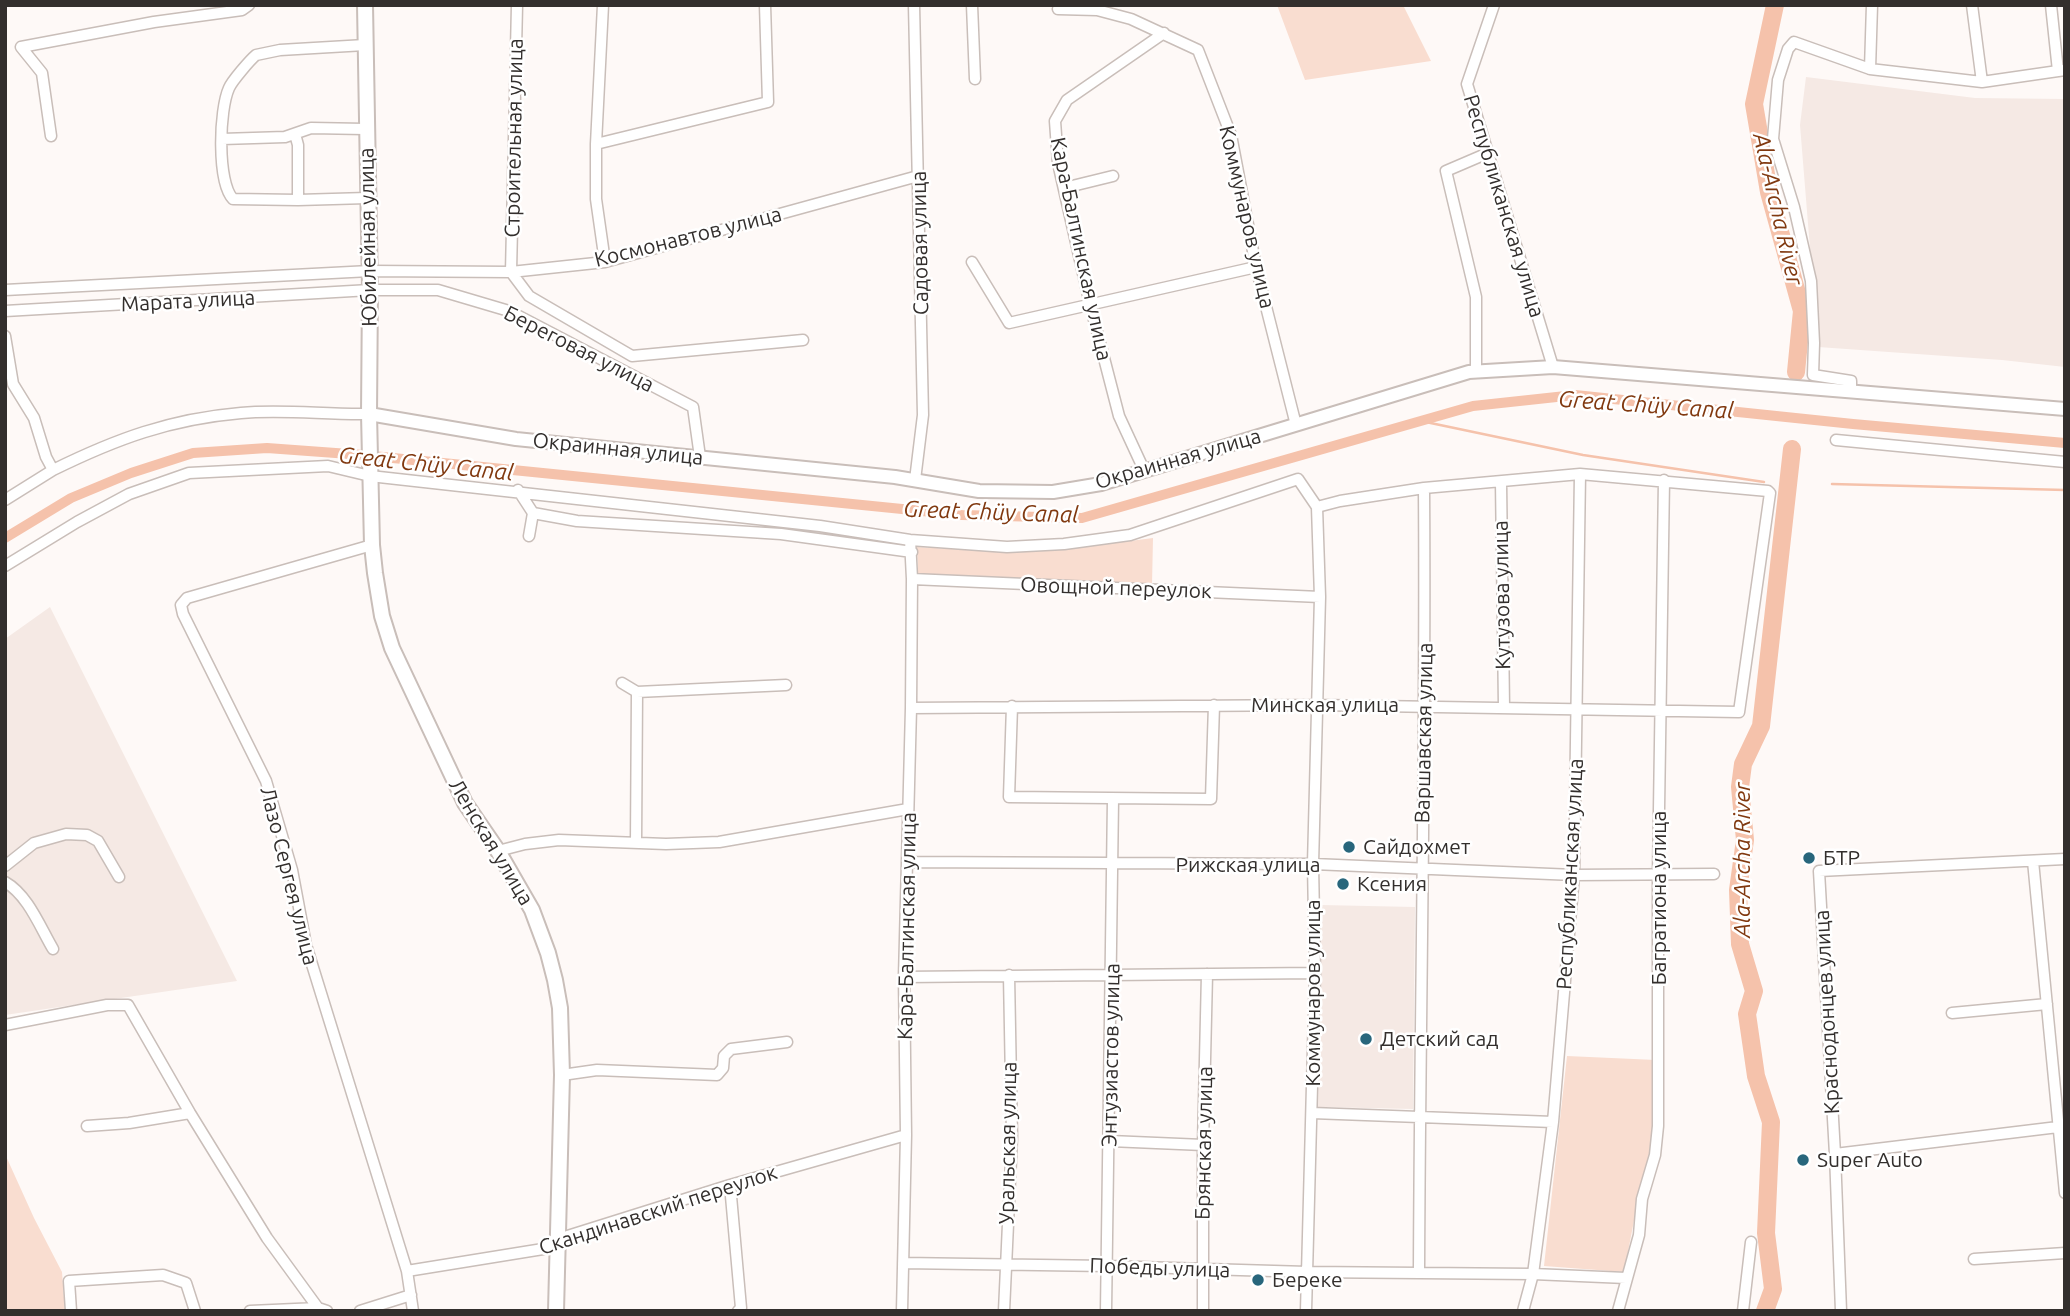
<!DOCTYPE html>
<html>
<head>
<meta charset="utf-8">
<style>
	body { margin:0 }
	#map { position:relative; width:2070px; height:1316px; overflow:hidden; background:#fef9f7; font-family:Ubuntu,sans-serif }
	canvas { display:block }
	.frame { position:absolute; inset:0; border:7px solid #332f2d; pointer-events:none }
</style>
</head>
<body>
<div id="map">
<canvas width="2070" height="1316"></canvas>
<div class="frame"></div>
</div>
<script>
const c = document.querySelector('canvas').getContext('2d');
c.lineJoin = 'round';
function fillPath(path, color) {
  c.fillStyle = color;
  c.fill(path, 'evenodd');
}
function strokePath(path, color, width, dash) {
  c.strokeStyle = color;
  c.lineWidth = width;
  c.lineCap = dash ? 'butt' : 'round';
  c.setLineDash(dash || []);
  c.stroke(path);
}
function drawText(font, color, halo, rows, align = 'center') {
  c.font = font + ' Ubuntu,sans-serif';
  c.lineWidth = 5;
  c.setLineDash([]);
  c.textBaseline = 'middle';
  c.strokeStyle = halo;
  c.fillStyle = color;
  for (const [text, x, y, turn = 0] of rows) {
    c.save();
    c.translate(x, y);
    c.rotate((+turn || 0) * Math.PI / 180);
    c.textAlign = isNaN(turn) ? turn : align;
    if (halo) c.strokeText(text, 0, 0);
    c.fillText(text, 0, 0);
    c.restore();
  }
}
const built = new Path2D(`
	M1806 77 1975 98 2065 99V367L2002 360 1818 347 1800 125Z
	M50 607 237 981 5 1015V639Z
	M1321 905 1415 907 1413 1109 1318 1107Z`);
const green = new Path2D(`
	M1277 5H1403L1431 61 1305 80Z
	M1153 538 1152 585 918 575 917 547 1008 552 1068 549Z
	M1567 1056 1656 1060 1654 1135 1640 1190 1624 1272 1544 1266Z
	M5 1154 34 1218 62 1272 65 1311H5Z`);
const stream = new Path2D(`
	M1421 421 1583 455 1764 482
	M1832 484 2065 490`);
const canal = new Path2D(`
	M5 538 71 498 131 473 193 453 267 448 363 455 962 515 1082 518 1473 406 1575 395 1853 424 2065 443`);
const river = new Path2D(`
	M1775 5 1754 104 1769 192 1802 311 1796 372
	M1765 1311 1773 1289 1766 1233 1771 1122 1756 1076 1747 1014 1754 991 1740 944 1738 890 1745 840 1740 787 1743 764 1761 726 1792 449`);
const minor = new Path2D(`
	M517 5 511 272 529 296 632 356 803 340
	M603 5 596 144V199L605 262
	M914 5 923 415 915 480
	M972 5 975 79
	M1494 5 1467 84 1553 367
	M1972 5 1982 82
	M2051 5 2058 71
	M1058 9 1097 10 1131 19 1198 50 1231 135 1256 267 1296 425
	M365 45 280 50 256 55C250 60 232 81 229 88 219 110 217 182 233 199L298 200 367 198
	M1870 69 1872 5
	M295 134 298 145V200
	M51 136 42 73 21 47 154 22 242 10 249 5
	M222 139 285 137 311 128 365 129
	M596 144 768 102 765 5
	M1064 188 1113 176
	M972 262 1009 323 1256 267
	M5 290 370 271 511 272 605 262 918 176
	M5 311 370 290H438L509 311 693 407 700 457
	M5 336 13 384 34 418 46 457 53 470 5 500
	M1476 371V297L1446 171 1488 153
	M1851 391V381L1813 375 1814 343 1811 281 1794 207 1773 139 1778 80 1788 49 1794 42 1870 69 1982 82 2065 70
	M1836 440 2065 462
	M53 470C116 439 170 419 241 413 283 409 326 415 369 414
	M1144 470 1119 416 1090 304 1058 163 1055 121 1067 100 1164 33
	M1501 482 1504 707
	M518 490 533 513 529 536
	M533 513 577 521 781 534 912 552
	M372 545 187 598 181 605 183 614 266 781 292 870 306 945 407 1271 413 1311
	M5 566 77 522 129 494 189 473 328 466 370 476 820 526 910 540 1007 547 1064 544 1130 535 1298 479 1317 507
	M912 579 1320 597
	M622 683 637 692 786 685
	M1012 706 1009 797 1211 799 1214 705
	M911 708 1317 705 1739 712 1770 493 1768 491 1580 474 1424 488 1340 501 1317 507
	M636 843 637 692
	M498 851 525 844 559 840 666 844 719 842 908 809
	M2033 861 2065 1193
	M907 862 1313 864 1574 875 1714 874
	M5 866 34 843 66 834 87 835 98 841 119 877
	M5 882C28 895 40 927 53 949
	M904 977 1315 973
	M1952 1013 2047 1004
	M5 1025 107 1005H128L190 1113 267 1238 318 1308 327 1311
	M562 1075 597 1070 717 1075 723 1068 724 1056 731 1049 787 1042
	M1312 1113 1553 1122
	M87 1126 129 1123 190 1113
	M1110 1141 1203 1145
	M1835 1154 2058 1127
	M730 1185 741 1308 738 1311
	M1974 1259 2065 1253
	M903 1263 1107 1266 1307 1272 1533 1274 1626 1278
	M407 1271 543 1249 558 1239 730 1185 906 1135
	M1419 1272C1420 1010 1426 749 1424 488
	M71 1311 69 1281 163 1275 186 1283 195 1311
	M250 1311 318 1308
	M360 1311 411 1295
	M902 1311 906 1135 904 977 911 708 912 579 910 540
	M1004 1311 1012 1137 1009 975
	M1106 1311 1113 799
	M1203 1311V1145L1207 974
	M1306 1311 1315 973 1313 864 1320 597 1317 507
	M1523 1311 1533 1274 1553 1122 1574 875 1580 474
	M1618 1311 1639 1235 1642 1199 1655 1155 1658 1126V875L1664 480
	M1743 1311 1751 1242
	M1841 1311 1835 1154 1819 871 2065 859`);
const tertiary = new Path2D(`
	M369 414 516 439 895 477 979 491 1053 492 1101 484 1469 372 1553 367 2065 409`);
const secondary = new Path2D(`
	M365 5 370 290 369 414 372 545 375 573 382 616 392 648 465 803 498 851 532 910 548 953 555 980 560 1008 562 1075 556 1311`);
const markers = [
	[1349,847,7,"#28667c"],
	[1809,858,7,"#28667c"],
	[1343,884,7,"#28667c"],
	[1366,1039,7,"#28667c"],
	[1803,1160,7,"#28667c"],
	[1258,1280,7,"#28667c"]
];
const streetNames = [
	["Строительная улица",514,138,-89],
	["Республиканская улица",1504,206,73],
	["Коммунаров улица",1247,217,77],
	["Юбилейная улица",368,237,-91],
	["Космонавтов улица",688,237,-14],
	["Садовая улица",920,243,-91],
	["Кара-Балтинская улица",1081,249,78],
	["Марата улица",188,301,-3],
	["Береговая улица",579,349,27],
	["Окраинная улица",618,449,6],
	["Окраинная улица",1178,459,-16],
	["Овощной переулок",1116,588,2],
	["Кутузова улица",1502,595,-91],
	["Минская улица",1325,705],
	["Варшавская улица",1424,733,-89],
	["Ленская улица",491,842,59],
	["Рижская улица",1248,865],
	["Республиканская улица",1570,874,-87],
	["Лазо Сергея улица",289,876,76],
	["Багратиона улица",1659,898,-90],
	["Кара-Балтинская улица",907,926,-89],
	["Коммунаров улица",1313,993,-90],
	["Краснодонцев улица",1827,1012,-93],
	["Энтузиастов улица",1111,1055,-89],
	["Уральская улица",1008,1143,-89],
	["Брянская улица",1204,1143,-89],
	["Скандинавский переулок",658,1210,-18],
	["Победы улица",1160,1268,2]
];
const poiNames = [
	["Сайдохмет",1363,847],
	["БТР",1823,858],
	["Ксения",1357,884],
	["Детский сад",1380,1039],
	["Super Auto",1817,1160],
	["Береке",1272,1280]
];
const waterNames = [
	["Ala-Archa River",1778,209,77],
	["Great Chüy Canal",1646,405,4],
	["Great Chüy Canal",426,464,6],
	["Great Chüy Canal",991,512,2],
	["Ala-Archa River",1742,860,-90]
];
fillPath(built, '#f5e9e4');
fillPath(green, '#f9ddd0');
strokePath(stream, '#f5c2ab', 2.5);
strokePath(canal, '#f5c2ab', 10);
strokePath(river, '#f5c2ab', 18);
strokePath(minor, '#c9beb9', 13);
strokePath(tertiary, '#c9beb9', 16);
strokePath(secondary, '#c9beb9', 18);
strokePath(minor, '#fff', 10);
strokePath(tertiary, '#fff', 12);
strokePath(secondary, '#fff', 14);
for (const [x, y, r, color] of markers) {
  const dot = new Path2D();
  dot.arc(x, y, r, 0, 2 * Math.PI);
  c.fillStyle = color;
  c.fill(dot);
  strokePath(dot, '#fff', 2.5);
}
drawText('21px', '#332f2d', '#fff', streetNames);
drawText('21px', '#332f2d', '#fff', poiNames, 'left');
drawText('italic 23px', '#813910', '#fff', waterNames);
</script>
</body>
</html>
